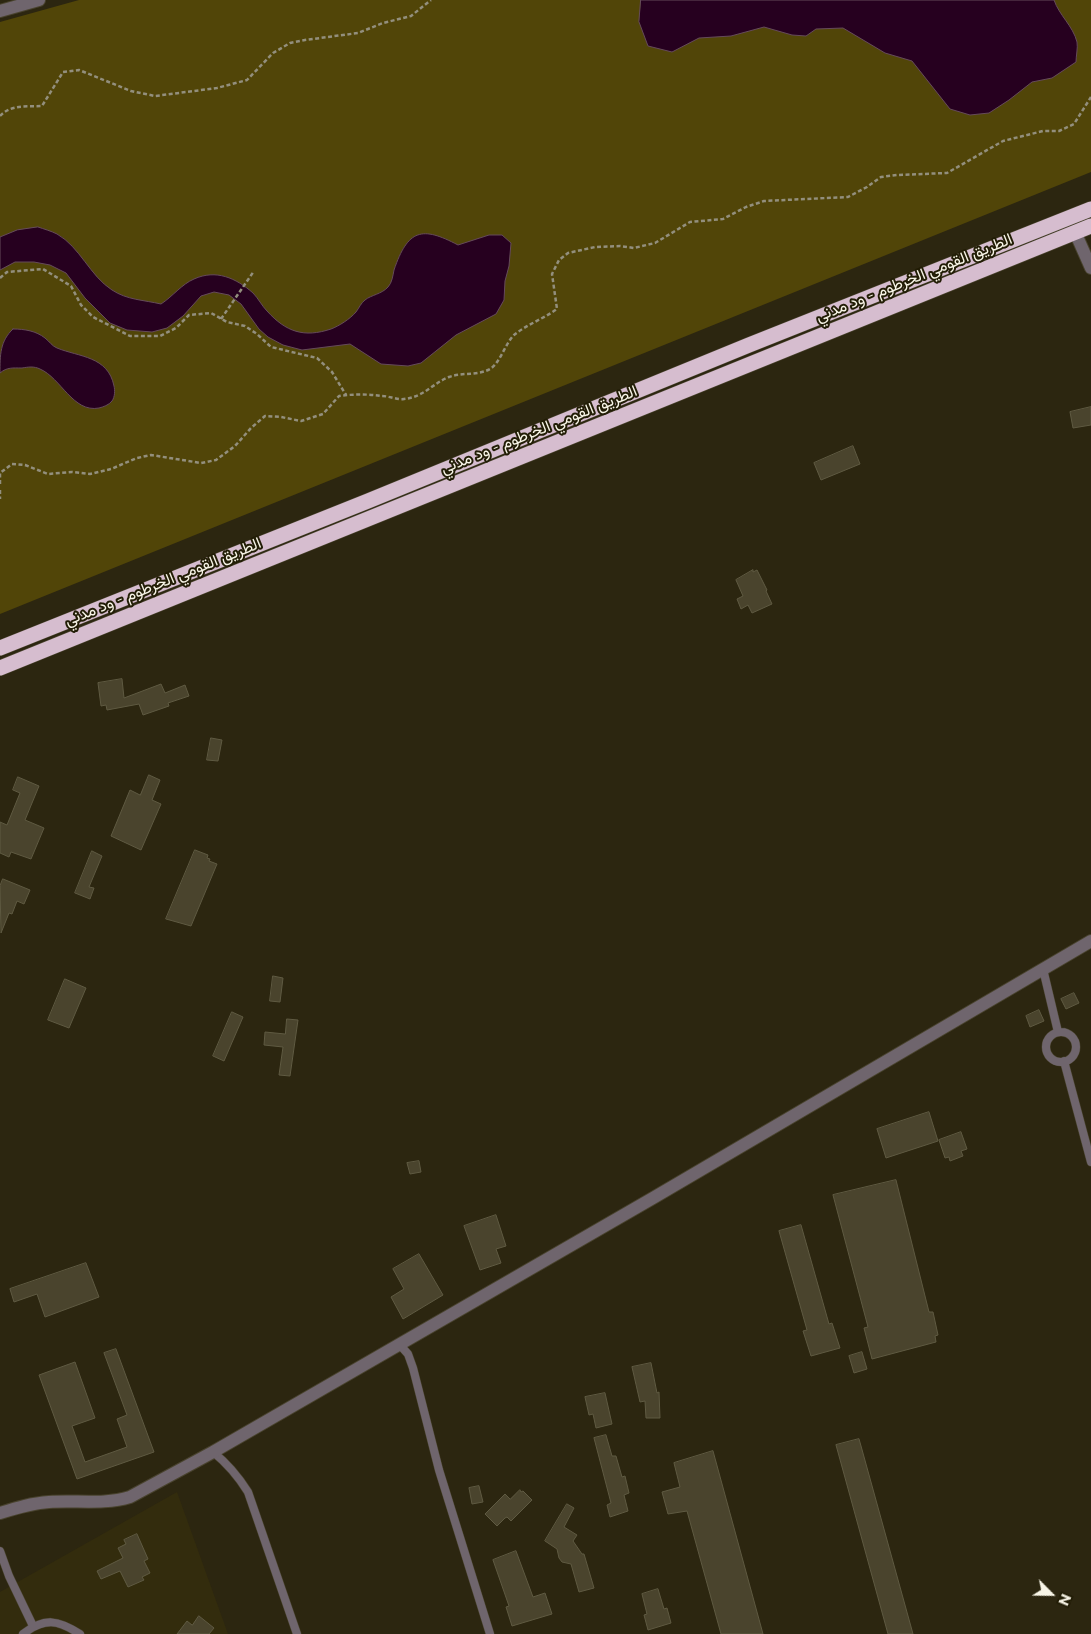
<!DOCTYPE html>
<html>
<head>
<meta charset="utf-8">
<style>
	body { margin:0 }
	#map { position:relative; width:1091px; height:1634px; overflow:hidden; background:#2c2610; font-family:Montserrat,sans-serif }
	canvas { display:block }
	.north { position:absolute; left:1026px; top:1569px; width:50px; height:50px; -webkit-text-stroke:4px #221d06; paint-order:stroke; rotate:113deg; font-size:14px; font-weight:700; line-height:20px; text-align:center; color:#f8f5e7 }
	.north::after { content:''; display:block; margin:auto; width:18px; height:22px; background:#f8f5e7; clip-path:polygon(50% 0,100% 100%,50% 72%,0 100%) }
</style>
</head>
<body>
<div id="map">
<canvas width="1091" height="1634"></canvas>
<div class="north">N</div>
</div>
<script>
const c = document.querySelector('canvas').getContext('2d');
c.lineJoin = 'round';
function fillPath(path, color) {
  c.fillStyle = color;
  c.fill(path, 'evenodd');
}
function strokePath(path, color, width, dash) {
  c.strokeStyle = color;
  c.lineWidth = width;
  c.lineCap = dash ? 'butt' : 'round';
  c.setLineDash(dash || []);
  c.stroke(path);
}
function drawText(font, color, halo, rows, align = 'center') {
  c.font = font + ' Montserrat,Vazirmatn,sans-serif';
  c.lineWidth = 4;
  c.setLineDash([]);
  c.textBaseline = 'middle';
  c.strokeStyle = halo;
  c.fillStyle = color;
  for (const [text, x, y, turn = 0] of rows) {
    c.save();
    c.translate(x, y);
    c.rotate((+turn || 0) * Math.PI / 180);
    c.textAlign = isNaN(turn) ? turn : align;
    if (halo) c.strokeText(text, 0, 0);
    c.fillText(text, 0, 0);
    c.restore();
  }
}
const built = new Path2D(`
	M177 1492 228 1634H0V1592Z`);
const green = new Path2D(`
	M79 0H1091V172L0 614V22Z`);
const water = new Path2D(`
	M641 0H1054C1059 15 1073 26 1077 42 1078 48 1076 56 1076 62L1052 78 1032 82 1009 100 989 113 970 115 950 109 912 61 885 53 843 28 816 29 806 36 792 35 764 27 731 36 699 38 672 52 648 46 639 22Z
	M38 227C44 229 51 231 57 234 80 247 90 276 112 290 127 300 144 300 161 304 172 297 182 284 194 279 216 269 236 278 253 293 258 298 262 306 267 311 286 332 304 338 331 329 339 326 350 319 356 312 359 308 361 303 365 300 371 295 382 294 388 287 392 283 393 275 394 270 408 229 422 226 458 245L489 235H502L511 243 509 266 505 281 504 300 496 314 456 335 421 363 408 366 381 364 350 344 302 350 283 345 268 337 259 329 241 304 229 295 214 292 201 296 183 316 167 328 152 332 127 330 110 323 85 298 66 273 50 265 34 262H15L0 270V237L17 230Z
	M13 329C25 329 36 331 45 338 50 342 52 346 57 348 79 357 108 356 114 386 115 390 115 397 112 401 109 405 103 407 99 408 73 413 61 378 40 369 34 366 28 367 22 368 13 368 7 367 0 373 0 355 0 341 13 329Z`);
const building = new Path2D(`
	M1091 407V425L1073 428 1070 412Z
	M853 446 860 464 821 480 814 463Z
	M753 570V572L757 570 767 590 766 591 772 604 752 613 748 605 741 609 737 599 743 596 736 580Z
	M122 679 124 698 161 684 165 693 185 685 189 696 168 703 169 706 143 715 139 704 107 710 106 705 101 706 98 683Z
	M211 738 222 740 218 761 207 760Z
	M149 775 160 780 152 800 161 804 141 850 111 836 130 790 140 795Z
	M18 777 39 786 25 820 44 828 31 859 11 852 9 857 0 853V822L7 825 20 793 13 790Z
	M195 850 208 855 207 858 210 859 209 861 217 864 191 926 166 919Z
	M92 851 102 856 89 887 94 888 90 899 75 893Z
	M3 879 30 890 24 904 17 901 12 914 9 913 1 933 0 886Z
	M273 976 283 978 280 1002 270 1001Z
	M65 979 86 988 69 1028 48 1020Z
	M1074 993 1079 1003 1066 1009 1061 999Z
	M1039 1010 1044 1021 1030 1027 1026 1016Z
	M232 1012 243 1017 224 1061 213 1056Z
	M287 1019 298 1020 290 1076 279 1075 283 1047 264 1045 265 1032 285 1034Z
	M929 1112 938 1141 886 1158 877 1129Z
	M961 1132 967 1149 961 1151 963 1156 950 1161 949 1157 945 1158 939 1140Z
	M419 1161 421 1172 410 1174 407 1163Z
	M896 1180 929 1312H933L938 1335 935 1336 936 1342 872 1359 864 1328 868 1327 833 1195Z
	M496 1215 506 1246 496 1249 501 1263 480 1270 464 1226Z
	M801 1225 829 1324 832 1323 840 1348 811 1356 803 1331 807 1330 779 1231Z
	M419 1254 443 1295 403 1319 391 1297 404 1289 393 1269Z
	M86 1263 99 1297 45 1317 37 1294 14 1302 10 1289Z
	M116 1349 154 1452 77 1479 39 1375 75 1362 95 1418 72 1426 85 1462 127 1447 117 1419 127 1415 104 1353Z
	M862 1352 867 1369 854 1373 849 1356Z
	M651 1363 657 1393 659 1392 660 1418H646L645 1401 640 1402 632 1367Z
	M605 1393 612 1424 596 1428 593 1414 589 1415 585 1397Z
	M606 1435 612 1456H616L622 1477 625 1476 629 1493 624 1495 628 1511 610 1517 607 1505 611 1503 594 1438Z
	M859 1439 861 1446 913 1634H888L836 1445Z
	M713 1451 763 1634H721L687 1511 668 1514 662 1492 680 1487 674 1463Z
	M479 1486 483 1502 472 1504 469 1488Z
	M520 1490 521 1492 523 1491 532 1500 511 1521 507 1517 505 1518 497 1526 485 1514 505 1494 510 1499Z
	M567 1504 574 1508 564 1527 577 1535 573 1541 582 1554H584L594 1588 579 1592 571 1564 562 1562 559 1558 557 1549 545 1541Z
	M137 1534 148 1559 144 1561 150 1573 142 1577 144 1580 128 1587 120 1571 101 1579 97 1571 123 1558 118 1548 126 1544 124 1540Z
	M516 1551 533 1597 545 1593 552 1614 512 1626 506 1607 509 1606 493 1560Z
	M658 1589 664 1609 667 1608 671 1623 648 1630 644 1615 647 1614 642 1594Z
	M199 1616 214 1628 209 1634H177L187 1621 192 1625Z`);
const path = new Path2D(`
	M0 116C11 104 27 107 42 106L63 72 79 70 131 91 155 96 217 88 247 80 273 53 290 43 305 40 358 33 383 23 411 16 431 0
	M0 278 7 272 43 269 71 286 81 305 93 317 130 336H160L176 328 189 315 211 313 227 322 245 326 257 334 271 347 317 358 332 372 346 395
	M221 319 254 271
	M0 484V473L12 464 25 465 48 474 72 472 90 474 111 469 137 458 151 455 201 463 216 460 235 446 251 428 265 416 281 417 301 421 323 414 339 396C353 394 368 394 382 396 389 396 397 400 404 399 424 397 433 383 449 377 462 372 477 376 490 369 500 363 505 344 514 335 526 325 543 319 557 309L552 274 559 260 568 253 595 247 620 246 634 248 655 243 690 222 723 219 746 207 764 201 848 197 867 187 881 177 897 175 947 173 1003 141 1043 131H1059L1074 124 1091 97
	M0 490V499`);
const lane = new Path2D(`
	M1043 969 1058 1032
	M1046 1047a15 15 0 1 1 30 0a15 15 0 1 1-30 0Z
	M1064 1061 1091 1162
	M399 1344 408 1354 413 1368 439 1470 490 1634
	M213 1452C228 1464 238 1476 248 1492L297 1634
	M0 1551 9 1576 33 1626
	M23 1634C45 1617 58 1620 80 1634`);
const street = new Path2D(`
	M0 11 39 0
	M1075 232 1091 268
	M0 1513C16 1508 32 1503 49 1502 76 1500 104 1505 130 1497L213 1452 653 1198 1091 941`);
const highway = new Path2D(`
	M0 648 368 501 749 345 1091 209
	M0 668 1091 226`);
const streetNames = [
	["الطريق القومي الخرطوم - ود مدني",914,278,-22],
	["الطريق القومي الخرطوم - ود مدني",539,430,-22],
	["الطريق القومي الخرطوم - ود مدني",163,582,-22]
];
fillPath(built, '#332c0d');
fillPath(green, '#514508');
fillPath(water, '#26001f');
strokePath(water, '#654a5b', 1);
fillPath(building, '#4a442d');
strokePath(building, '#5f5a42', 1);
strokePath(lane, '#49432e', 9);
strokePath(street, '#49432e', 14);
strokePath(highway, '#49432e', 16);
strokePath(path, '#938f7d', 2.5, [4, 2.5]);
strokePath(lane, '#6f656d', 8);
strokePath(street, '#6f656d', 12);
strokePath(highway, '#d6bdcf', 15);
drawText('16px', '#f8f5e7', '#221d06', streetNames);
</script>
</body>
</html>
